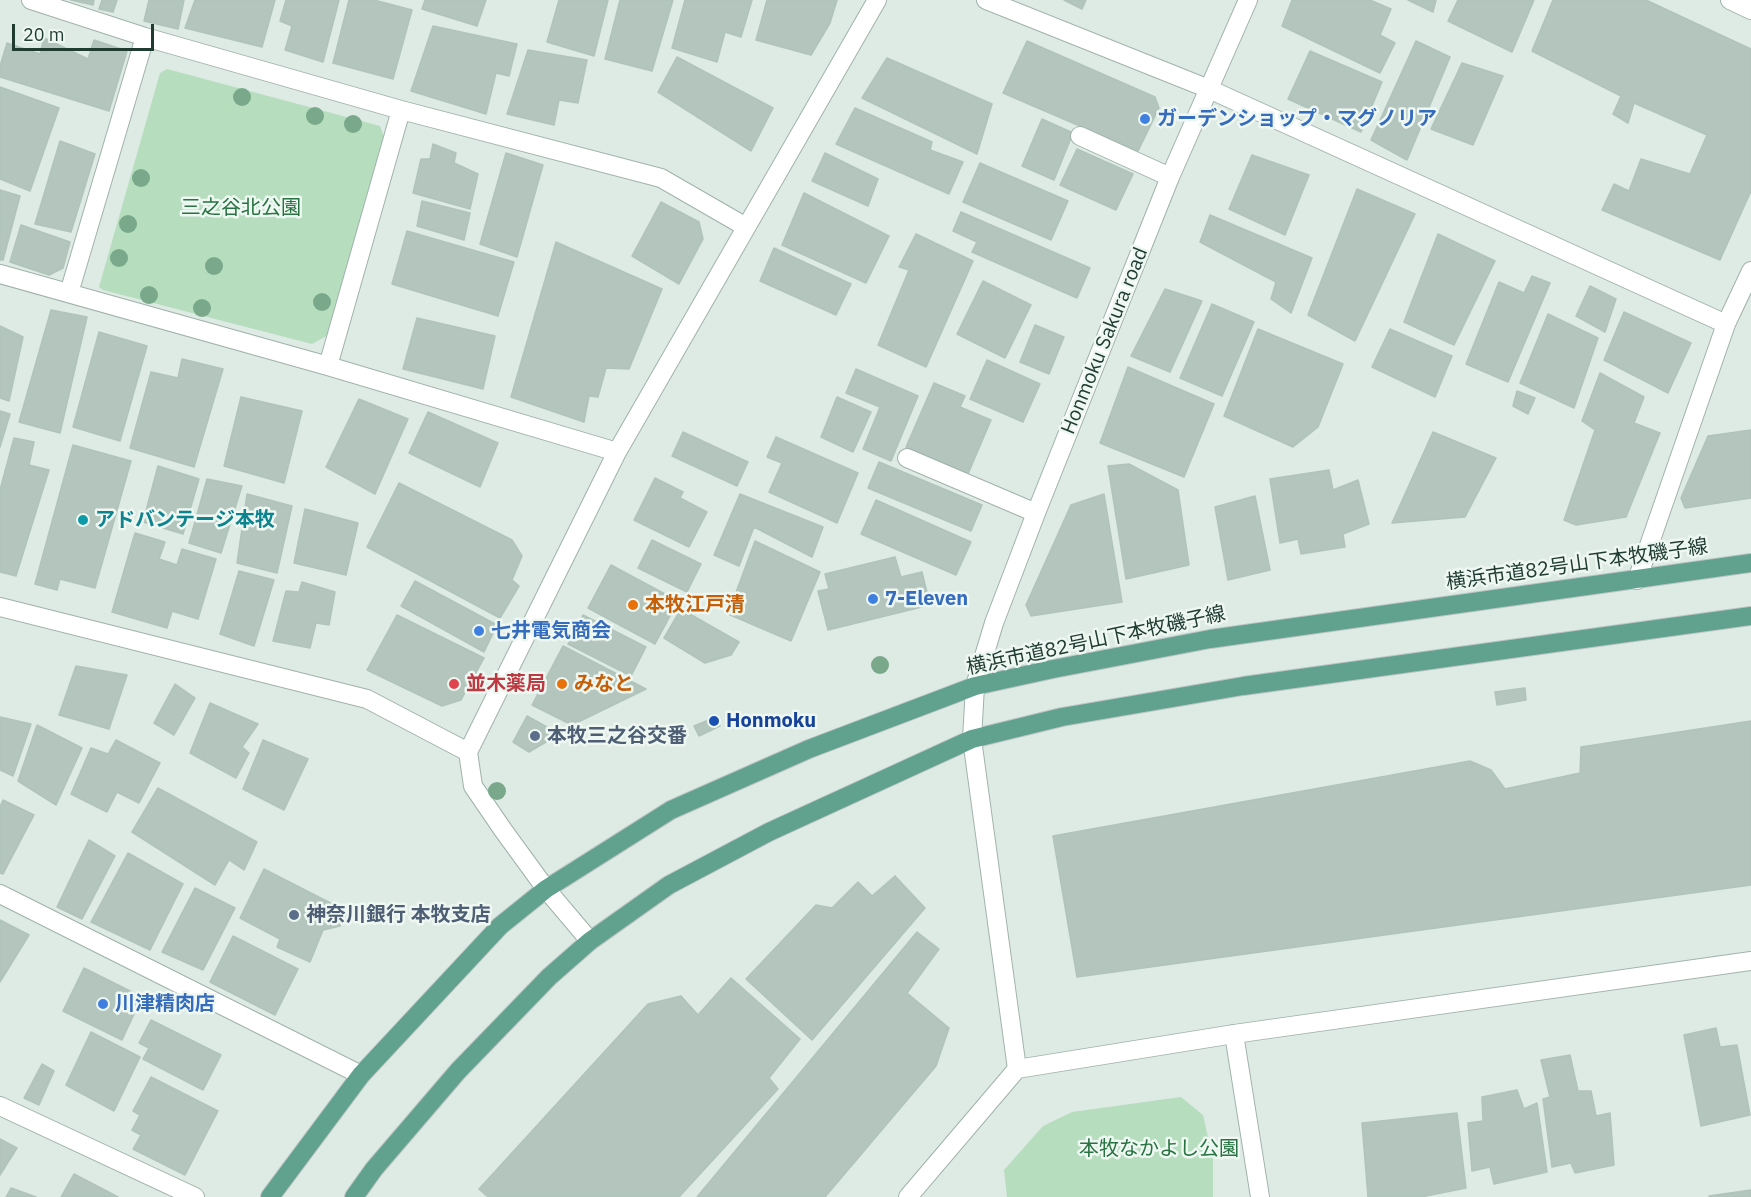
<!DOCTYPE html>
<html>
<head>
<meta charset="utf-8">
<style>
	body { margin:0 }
	#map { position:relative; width:1751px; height:1197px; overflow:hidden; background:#deeae4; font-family:"IBM Plex Sans",sans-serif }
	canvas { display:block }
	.scale { position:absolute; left:12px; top:24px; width:142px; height:27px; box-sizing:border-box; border:3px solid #1f3b32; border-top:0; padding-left:8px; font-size:18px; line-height:21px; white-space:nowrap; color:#1f3b32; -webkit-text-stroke:4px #eef7f2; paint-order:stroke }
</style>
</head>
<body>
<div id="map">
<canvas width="1751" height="1197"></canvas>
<div class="scale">20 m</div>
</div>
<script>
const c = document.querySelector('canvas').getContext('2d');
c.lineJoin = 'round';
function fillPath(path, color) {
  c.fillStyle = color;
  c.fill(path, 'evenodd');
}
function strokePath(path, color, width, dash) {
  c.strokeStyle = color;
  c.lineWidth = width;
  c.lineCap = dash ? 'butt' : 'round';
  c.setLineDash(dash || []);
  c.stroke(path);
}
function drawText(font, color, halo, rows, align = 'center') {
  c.font = font + ' "IBM Plex Sans","Noto Sans JP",sans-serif';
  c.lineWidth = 5;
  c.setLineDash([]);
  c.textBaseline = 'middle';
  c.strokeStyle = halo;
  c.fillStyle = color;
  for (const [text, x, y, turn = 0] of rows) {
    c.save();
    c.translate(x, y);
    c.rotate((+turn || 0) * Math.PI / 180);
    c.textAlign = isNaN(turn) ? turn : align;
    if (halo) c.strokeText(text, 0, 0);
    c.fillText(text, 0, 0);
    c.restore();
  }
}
const green = new Path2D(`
	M167 69 380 126 385 140 330 334 312 344 103 290 99 287 160 73Z
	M1181 1097 1203 1115 1213 1160V1197H1007L1004 1170 1043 1126 1072 1112Z`);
const building = new Path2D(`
	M71 0H94L93 5Z
	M102 0H117L113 12 99 9Z
	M149 0H184L178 29 144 21Z
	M195 0H275L262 47 185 28Z
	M286 0H339L323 62 285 50 292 26 280 21Z
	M349 0H374L412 10 393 79 333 63Z
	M425 0H486L477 26 422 9Z
	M559 0H608L594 56 547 42Z
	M620 0H673L652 71 605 59Z
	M685 0H752L741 37 725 32 717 62 672 48Z
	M767 0H837L830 23 811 55 756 40Z
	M1064 0H1086L1082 9Z
	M1292 0H1370L1391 9 1380 35 1395 43 1380 73 1282 26Z
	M1408 0H1436L1433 12Z
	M1458 0H1534L1512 52 1448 21Z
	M1553 0H1646L1751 49V191L1720 260 1602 210 1614 184 1629 191 1641 159 1690 174 1707 135 1634 103 1628 123 1613 114 1621 96 1532 51Z
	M433 26 517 44 509 76 496 73 486 114 411 91Z
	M44 38 88 59 94 40 127 51 109 111 0 77V66L7 43 40 54Z
	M1027 41 1155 97 1159 108 1138 151 1003 93Z
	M1416 41 1450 57 1407 160 1371 140Z
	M528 50 587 60 578 103 559 100 554 125 507 114Z
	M1310 51 1382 82 1361 132 1288 99Z
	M677 57 773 108 751 151 658 92Z
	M887 58 992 104 977 154 862 98Z
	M1462 63 1503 76 1473 145 1431 129Z
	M0 87 59 108 30 191 0 179Z
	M855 108 932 142 930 150 963 162 949 194 836 144Z
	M1042 119 1073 133 1054 180 1022 166Z
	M60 141 95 154 71 232 35 224Z
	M433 144 456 153 454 163 478 174 470 209 413 193 421 159H430Z
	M1077 149 1133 174 1116 210 1060 185Z
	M506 153 543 165 517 257 480 244Z
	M825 153 878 179 868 206 812 181Z
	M1252 155 1309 175 1285 235 1229 209Z
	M980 163 1068 201 1051 240 963 202Z
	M1357 189 1415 214 1355 341 1308 315Z
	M0 190 20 196 3 260H0Z
	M804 193 889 236 866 283 782 245Z
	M422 201 470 213 464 240 417 226Z
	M661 202 699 222 703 239 679 284 632 256Z
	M961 212 1090 268 1077 298 972 252 977 242 953 231Z
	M1210 215 1312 258 1291 313 1271 299 1276 282 1200 242Z
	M21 225 70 242 63 268 49 275 10 262Z
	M407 231 514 262 498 316 392 284Z
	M916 234 973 261 926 367 878 345 909 270 899 267Z
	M1438 234 1495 261 1454 345 1404 322Z
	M556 242 662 289 629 369 606 368 598 397 589 396 584 422 511 397Z
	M774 248 851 284 836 315 760 281Z
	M1532 276 1550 283 1508 382 1466 364 1499 282 1524 293Z
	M983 281 1031 305 1005 358 957 334Z
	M1590 286 1616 299 1605 332 1576 316Z
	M1165 289 1202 301 1170 372 1131 356Z
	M1212 304 1254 322 1222 396 1180 378Z
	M51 310 87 317 60 433 19 422Z
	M1624 312 1691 343 1668 393 1604 360Z
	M1548 314 1598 338 1574 408 1520 383Z
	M417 318 495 336 483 389 403 369Z
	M1035 325 1064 337 1049 374 1020 362Z
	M0 326 23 337 9 401 0 398Z
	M1258 329 1343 364 1318 427 1293 447 1224 416Z
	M1390 329 1452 356 1435 397 1372 367Z
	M99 332 147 346 120 441 73 427Z
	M182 359 223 369 194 467 130 448 151 372 178 378Z
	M987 360 1040 384 1023 422 970 399Z
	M1128 367 1214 404 1184 477 1100 443Z
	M856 369 918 396 891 461 863 449 880 407 846 393Z
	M1600 373 1644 397 1634 423 1660 433 1626 517 1576 525 1564 520 1595 430 1582 421Z
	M934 383 965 396 960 407 991 420 968 474 906 447Z
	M1517 391 1535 398 1528 414 1513 406Z
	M241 397 302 411 284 483 224 466Z
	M837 397 871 412 853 452 821 437Z
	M359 399 408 419 375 494 326 467Z
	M0 411 10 414 0 447Z
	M428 412 498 443 480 487 409 453Z
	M1751 430V498L1685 508 1681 498 1708 436Z
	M683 432 748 462 737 486 672 456Z
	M1433 432 1496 458 1465 517 1392 523Z
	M776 437 858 473 837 523 769 492 782 463 767 457Z
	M14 438 34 442 29 465 49 470 16 576 0 572V490Z
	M73 445 131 461 95 588 60 579 57 590 35 584Z
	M879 462 982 505 971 531 868 488Z
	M1129 464 1178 490 1189 565 1126 579 1108 466Z
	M158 466 199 479 183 534 143 522Z
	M1329 470 1333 490 1358 480 1369 524 1343 534 1345 547 1301 554 1298 539 1280 543 1270 479Z
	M655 478 683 492 680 498 707 512 689 547 634 520Z
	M207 479 242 486 221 553 189 543Z
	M399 483 512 540 522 556 512 580 519 586 500 618 367 547Z
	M247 494 292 506 277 573 237 563Z
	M740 494 823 527 812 557 754 527 739 566 714 555Z
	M1104 494 1122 602 1031 616 1026 605 1071 505Z
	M1255 496 1270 570 1228 580 1215 507Z
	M876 500 971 542 956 575 861 534Z
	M305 509 358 523 346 575 294 563Z
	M135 533 165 542 159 559 177 565 182 549 216 559 198 619 172 611 167 628 112 612Z
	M652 540 701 564 687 592 638 568Z
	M755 541 820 572 791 641 728 614Z
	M895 557 901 577 922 572 930 605 828 630 818 591 829 589 825 574Z
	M611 565 678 601 655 644 588 608Z
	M239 571 274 580 254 646 220 634Z
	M415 581 497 625 484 652 401 606Z
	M302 582 335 592 329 625 316 623 310 648 273 641 286 591 299 592Z
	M681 609 739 642 731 655 705 663 664 638Z
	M397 615 484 658 461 700 442 706 367 670Z
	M583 615 646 647 631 676 568 644Z
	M563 646 646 689 572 725 532 705Z
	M76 666 127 675 109 729 59 715Z
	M175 684 195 698 174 735 154 723Z
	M1525 688 1526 700 1497 705 1495 692Z
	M210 703 258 724 242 747 249 753 236 778 190 753Z
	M527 716 556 732 551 739 529 752 513 742Z
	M0 717 31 724 13 776 0 770Z
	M716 717 720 726 699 736 694 726Z
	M1751 721V885L1077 977 1053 836 1470 761 1491 770 1505 789 1580 773 1581 747Z
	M37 725 82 748 56 805 18 781Z
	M116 740 160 763 139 803 117 792 107 812 71 794 91 748 108 754Z
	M263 740 308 759 284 810 243 789Z
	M158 788 257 842 244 870 229 860 215 885 132 832Z
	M3 800 34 815 3 874 0 873V807Z
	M89 840 115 856 82 919 57 907Z
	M128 853 183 884 150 950 91 922Z
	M264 869 348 912 340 926 323 930 310 962 277 947 280 939 240 918Z
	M895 876 925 908 812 1040 746 979 816 905 832 908 858 882 872 896Z
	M195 888 235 908 203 970 162 952Z
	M0 920 29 935 0 982Z
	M917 932 939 949 907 993 949 1028 936 1066 825 1197H697Z
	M233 936 298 969 275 1015 210 982Z
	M84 968 142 997 122 1040 63 1011Z
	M731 978 800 1039 769 1078 778 1089 679 1197H488L479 1189 648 1004 681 996 698 1015Z
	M151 1020 221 1055 203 1090 143 1059 149 1048 139 1043Z
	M1716 1028 1720 1047 1737 1045 1750 1115 1701 1126 1684 1035Z
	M91 1032 140 1057 114 1111 66 1085Z
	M1570 1055 1578 1091H1591L1596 1116 1610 1113 1614 1165 1575 1173 1571 1163 1552 1167 1543 1099 1550 1097 1541 1060Z
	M42 1064 54 1071 39 1105 24 1098Z
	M151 1077 218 1111 185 1175 133 1149 141 1135 132 1130 140 1115 133 1111Z
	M1517 1090 1524 1109 1537 1103 1547 1172 1494 1184 1490 1167 1472 1171 1468 1123 1483 1121 1482 1097Z
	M1457 1113 1466 1188 1421 1197H1368L1362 1123Z
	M0 1139 17 1148 0 1175Z
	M74 1174 118 1197H61Z
	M11 1188 36 1197H6Z
	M1751 1190V1197H1710L1709 1196Z`);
const service = new Path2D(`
	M1080 136 1170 177
	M907 458 1036 513`);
const minor = new Path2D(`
	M31 0 145 37 401 110 661 178 746 227
	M986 0 1209 89 1726 324
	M1730 0 1751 10
	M0 274 328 366 617 452
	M69 293 145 37
	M328 366 401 110
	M1637 580 1726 324 1751 271
	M0 607 367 699 468 752
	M975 686 972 739 1017 1069
	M0 894 361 1075
	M590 941 546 889 503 830 473 786 468 752 617 452 877 0
	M1234 1034 1260 1197
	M0 1106 195 1197`);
const tertiary = new Path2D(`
	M975 686 994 623 1036 513 1170 177 1248 0
	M908 1197 1017 1069 1234 1034 1751 961`);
const primary = new Path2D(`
	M270 1197 361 1075 500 926 546 889 671 810 809 749 975 686 1053 669 1210 639 1751 563
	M354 1197 374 1169 458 1071 549 977 590 941 669 885 769 832 972 739 1062 717 1243 686 1751 616`);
const trees = [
	[242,97],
	[315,116],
	[353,124],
	[141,178],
	[128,224],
	[119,258],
	[214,266],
	[149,295],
	[322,302],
	[202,308],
	[880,665],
	[497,791]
];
const markers = [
	[1145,119,6,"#3f7fe0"],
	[83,520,6,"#0f9aa8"],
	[873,599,6,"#3f7fe0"],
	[633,605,6,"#e8710a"],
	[479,631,6,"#3f7fe0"],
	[454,684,6,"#e0444e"],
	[562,684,6,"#e8710a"],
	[714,721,6,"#1a4fb4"],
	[535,736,6,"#5c6f8a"],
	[294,915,6,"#5c6f8a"],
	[103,1004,6,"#3f7fe0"]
];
const shopNames = [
	["ガーデンショップ・マグノリア",1157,119],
	["7-Eleven",885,599],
	["七井電気商会",491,631],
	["川津精肉店",115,1004]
];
const parkNames = [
	["三之谷北公園",241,208],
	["本牧なかよし公園",1159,1149]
];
const streetNames = [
	["Honmoku Sakura road",1105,341,-68],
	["横浜市道82号山下本牧磯子線",1577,565,-8],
	["横浜市道82号山下本牧磯子線",1096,641,-12]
];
const cultureNames = [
	["アドバンテージ本牧",95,520]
];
const foodNames = [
	["本牧江戸清",645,605],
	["みなと",574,684]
];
const healthNames = [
	["並木薬局",466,684]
];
const transitNames = [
	["Honmoku",726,721]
];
const serviceNames = [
	["本牧三之谷交番",547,736],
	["神奈川銀行 本牧支店",306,915]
];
fillPath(green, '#b5ddbe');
fillPath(building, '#b3c5bd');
strokePath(building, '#b0c4bb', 1.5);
strokePath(service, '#a1b2ab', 20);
strokePath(minor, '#a1b2ab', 20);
strokePath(tertiary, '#a1b2ab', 20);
strokePath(primary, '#bcc4c2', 20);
strokePath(service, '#fff', 18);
strokePath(minor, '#fff', 18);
strokePath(tertiary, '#fff', 18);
strokePath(primary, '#60a28e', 18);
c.fillStyle = '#79a98a';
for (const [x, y] of trees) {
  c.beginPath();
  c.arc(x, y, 9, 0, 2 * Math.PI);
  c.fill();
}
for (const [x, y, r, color] of markers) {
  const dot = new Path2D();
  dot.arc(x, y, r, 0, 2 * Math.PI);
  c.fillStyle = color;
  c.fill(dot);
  strokePath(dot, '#eef7f2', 2);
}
drawText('bold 20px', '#366cbe', '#eef7f2', shopNames, 'left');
drawText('20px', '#277341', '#eef7f2', parkNames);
drawText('20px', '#1f3b32', '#eef7f2', streetNames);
drawText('bold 20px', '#0d838f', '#eef7f2', cultureNames, 'left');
drawText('bold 20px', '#c56008', '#eef7f2', foodNames, 'left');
drawText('bold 20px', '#be3a42', '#eef7f2', healthNames, 'left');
drawText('bold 20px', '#164399', '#eef7f2', transitNames, 'left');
drawText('bold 20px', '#4e5e75', '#eef7f2', serviceNames, 'left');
</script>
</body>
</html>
